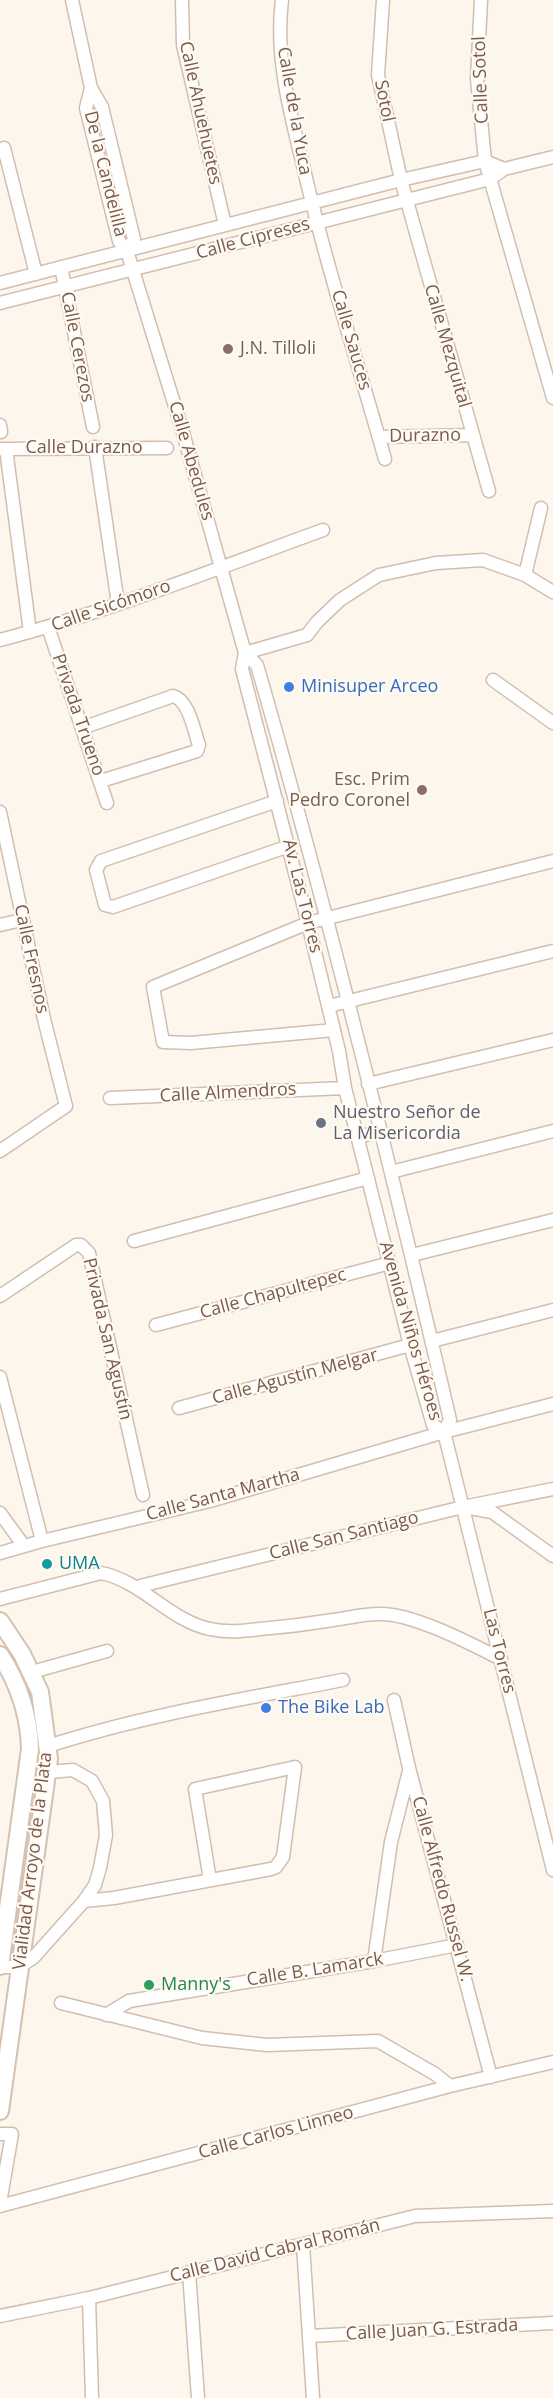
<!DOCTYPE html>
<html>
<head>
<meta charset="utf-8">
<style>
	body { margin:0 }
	canvas { display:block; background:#fdf6ec }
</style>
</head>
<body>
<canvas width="553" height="2398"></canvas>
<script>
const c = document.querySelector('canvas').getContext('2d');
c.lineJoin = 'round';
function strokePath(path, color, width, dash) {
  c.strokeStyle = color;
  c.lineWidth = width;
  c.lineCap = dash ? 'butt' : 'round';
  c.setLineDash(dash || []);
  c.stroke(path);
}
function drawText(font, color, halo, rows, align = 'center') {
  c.font = font + ' "Open Sans",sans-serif';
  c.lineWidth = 4.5;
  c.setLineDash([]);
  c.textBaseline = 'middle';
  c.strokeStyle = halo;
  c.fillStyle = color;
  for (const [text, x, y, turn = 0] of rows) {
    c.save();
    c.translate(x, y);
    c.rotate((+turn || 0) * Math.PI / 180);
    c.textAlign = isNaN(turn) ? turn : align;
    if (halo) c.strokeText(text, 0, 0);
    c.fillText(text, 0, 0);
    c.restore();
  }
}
const minor = new Path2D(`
	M72 0 91 88 102 107 134 239 127 251
	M182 0 183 45 225 225
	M282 0C275 54 289 109 302 161 325 262 357 360 385 459
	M383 0 378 75 401 180 489 491
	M481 0 477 79 485 161 553 398
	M91 88 86 108 119 241 127 251 182 429 245 653 257 665C329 914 391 1167 450 1420L444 1432
	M4 148 36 274
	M61 267 93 427
	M0 283 401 180 485 161 504 169
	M0 303 490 179 504 169 553 157
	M0 425 1 432
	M379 437 472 435
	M95 447 118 604
	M0 449 167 448
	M6 449 30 632
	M525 575 541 508
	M48 627 107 803
	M0 640C110 611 216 569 323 530
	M245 653 242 669 308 923 339 1051 345 1088 410 1345 433 1425 444 1432
	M245 653 307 635 317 622 340 600 379 575 436 563 483 560 525 575 553 592
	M493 680 553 723
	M82 728 173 696C189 700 194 731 199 745L197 751 101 781
	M277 801 101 861 96 870 105 905 113 907 289 846
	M0 812 44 1019 66 1106 0 1151
	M0 925 22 920
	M329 1006 553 951
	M334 1030 191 1043 163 1042 153 987 308 923 553 861
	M368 1084 553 1040
	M110 1098 345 1088
	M358 1137 381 1131
	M391 1172 553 1131
	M134 1241 368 1178
	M412 1255 553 1220
	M0 1296 76 1245H81L89 1253 143 1495
	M156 1325 390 1263
	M432 1341 553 1310
	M0 1377 42 1541
	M179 1408 410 1345
	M444 1432 553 1870
	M470 1508 492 1512 553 1556
	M0 1513 24 1546
	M0 1553 42 1541 210 1501 444 1432 553 1404
	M136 1587 463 1507 553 1489
	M0 1599 101 1573C142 1581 170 1621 210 1629 227 1633 244 1631 260 1629 285 1627 309 1624 333 1620 348 1618 363 1614 378 1614 411 1612 471 1644 501 1659
	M32 1672 107 1651
	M394 1700 409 1768 491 2077
	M48 1746C144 1715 244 1699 343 1680
	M84 1901 114 1898 271 1869 276 1867 283 1857 295 1767 195 1789 210 1880
	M374 1961 391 1842 409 1771
	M0 1967H19L33 1958 84 1901 95 1885 100 1868 106 1835 103 1801 92 1781 73 1770 48 1772
	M61 2003 202 2038 267 2045 378 2041 435 2074 450 2086
	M106 2015 129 2001 374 1961 457 1945
	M0 2134H12L0 2203
	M0 2206 450 2086 553 2062
	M303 2245 313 2398
	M189 2272 198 2398
	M89 2298 92 2398
	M0 2316 89 2298 415 2216 553 2211
	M310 2336 553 2323`);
const secondary = new Path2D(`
	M0 1621 22 1654 40 1692 49 1759 0 2111
	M0 1655C19 1684 29 1714 30 1749L0 1966`);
const markers = [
	[228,349,6,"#8d6e63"],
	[289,687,6,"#3f7fe0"],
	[422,790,6,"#8d6e63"],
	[321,1123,6,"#6b7280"],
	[47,1564,6,"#0f9aa8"],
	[266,1708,6,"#3f7fe0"],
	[149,1985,6,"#2e9e5b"]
];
const streetNames = [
	["Calle Sotol",481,80,-92],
	["Sotol",384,101,79],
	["Calle de la Yuca",294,111,80],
	["Calle Ahuehuetes",200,113,78],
	["De la Candelilla",105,174,76],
	["Calle Cipreses",253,239,-15],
	["Calle Sauces",351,340,74],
	["Calle Mezquital",447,346,74],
	["Calle Cerezos",77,347,79],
	["Durazno",425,436,-1],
	["Calle Durazno",84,448],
	["Calle Abedules",191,461,74],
	["Calle Sicómoro",111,606,-19],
	["Privada Trueno",78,715,71],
	["Av. Las Torres",302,896,76],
	["Calle Fresnos",31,959,78],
	["Calle Almendros",228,1093,-3],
	["Calle Chapultepec",273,1294,-15],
	["Avenida Niños Héroes",410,1331,74],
	["Privada San Agustín",107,1339,77],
	["Calle Agustín Melgar",295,1377,-15],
	["Calle Santa Martha",223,1495,-15],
	["Calle San Santiago",344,1536,-14],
	["Las Torres",499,1651,76],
	["Vialidad Arroyo de la Plata",33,1861,-83],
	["Calle Alfredo Russel W.",442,1889,75],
	["Calle B. Lamarck",315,1970,-9],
	["Calle Carlos Linneo",276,2133,-15],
	["Calle David Cabral Román",275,2251,-14],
	["Calle Juan G. Estrada",432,2330,-3]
];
const educationNames = [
	["J.N. Tilloli",240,349],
	["Esc. Prim",410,780,"right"],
	["Pedro Coronel",410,801,"right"]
];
const shopNames = [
	["Minisuper Arceo",301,687],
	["The Bike Lab",278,1708]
];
const worshipNames = [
	["Nuestro Señor de",333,1113],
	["La Misericordia",333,1134]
];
const cultureNames = [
	["UMA",59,1564]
];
const leisureNames = [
	["Manny's",161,1985]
];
strokePath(minor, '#d1beb0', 15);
strokePath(secondary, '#d6c0b0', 20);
strokePath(minor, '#fff', 12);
strokePath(secondary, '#fff', 16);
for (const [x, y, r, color] of markers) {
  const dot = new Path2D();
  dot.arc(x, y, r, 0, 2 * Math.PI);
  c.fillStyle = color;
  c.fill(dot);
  strokePath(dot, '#fffaf3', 2);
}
drawText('18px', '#7a5c4d', '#fffaf3', streetNames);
drawText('18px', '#785e54', '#fffaf3', educationNames, 'left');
drawText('18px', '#366cbe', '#fffaf3', shopNames, 'left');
drawText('18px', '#5b616d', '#fffaf3', worshipNames, 'left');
drawText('18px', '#0d838f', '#fffaf3', cultureNames, 'left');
drawText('18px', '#27864d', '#fffaf3', leisureNames, 'left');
</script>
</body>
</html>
